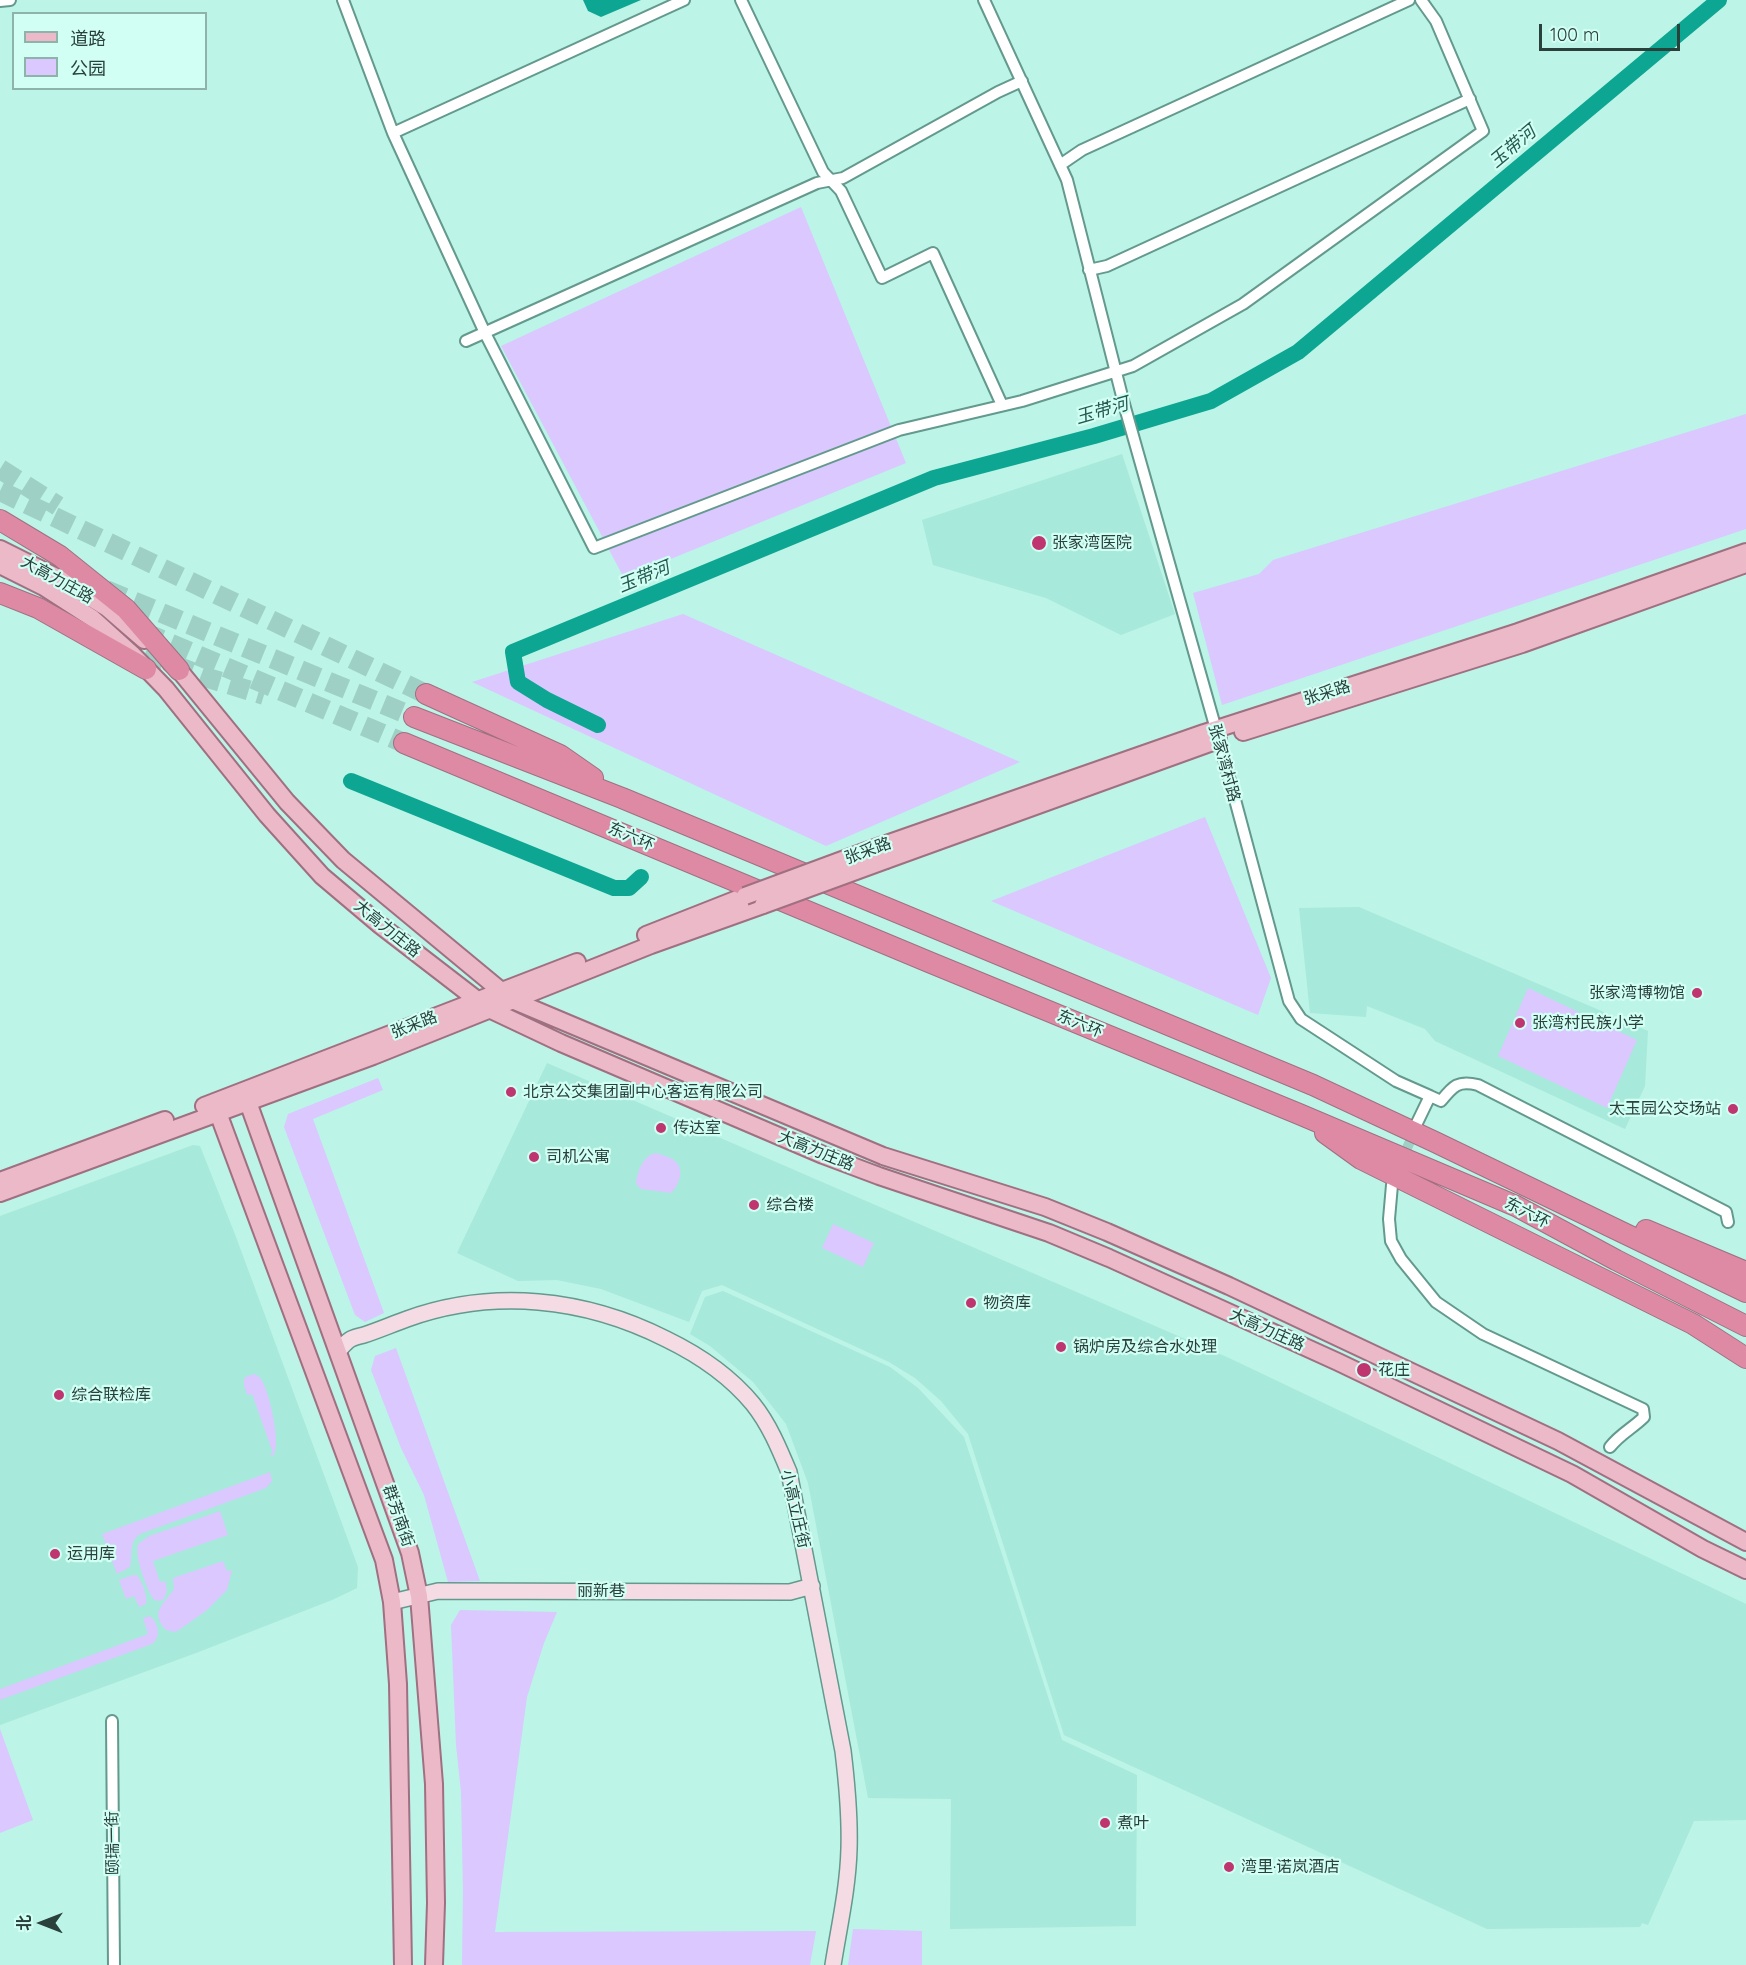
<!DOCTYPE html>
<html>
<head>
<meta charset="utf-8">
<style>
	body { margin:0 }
	#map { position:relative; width:1746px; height:1965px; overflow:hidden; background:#bcf4e7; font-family:Quicksand,"Noto Sans SC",sans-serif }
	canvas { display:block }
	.legend { position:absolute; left:12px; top:12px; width:195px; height:78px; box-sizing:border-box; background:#d2fff4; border:2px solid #8eb3aa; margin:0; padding:8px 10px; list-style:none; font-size:18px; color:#29403b }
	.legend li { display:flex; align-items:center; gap:12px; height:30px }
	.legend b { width:30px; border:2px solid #8eb3aa }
	.north { position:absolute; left:12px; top:1893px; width:60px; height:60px; -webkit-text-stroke:4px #d2fff4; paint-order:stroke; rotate:270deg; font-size:16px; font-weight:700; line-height:24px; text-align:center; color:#29403b }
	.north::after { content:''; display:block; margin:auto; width:21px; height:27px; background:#29403b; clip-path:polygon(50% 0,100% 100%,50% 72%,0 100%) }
	.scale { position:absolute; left:1539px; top:24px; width:141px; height:27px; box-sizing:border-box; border:3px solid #29403b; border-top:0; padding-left:8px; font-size:18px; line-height:21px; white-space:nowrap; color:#29403b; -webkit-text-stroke:4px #d2fff4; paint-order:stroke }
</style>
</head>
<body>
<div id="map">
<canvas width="1746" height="1965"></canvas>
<ul class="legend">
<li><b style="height:8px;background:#ecb9c9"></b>道路</li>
<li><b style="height:16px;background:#dac8ff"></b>公园</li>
</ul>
<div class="north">北</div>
<div class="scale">100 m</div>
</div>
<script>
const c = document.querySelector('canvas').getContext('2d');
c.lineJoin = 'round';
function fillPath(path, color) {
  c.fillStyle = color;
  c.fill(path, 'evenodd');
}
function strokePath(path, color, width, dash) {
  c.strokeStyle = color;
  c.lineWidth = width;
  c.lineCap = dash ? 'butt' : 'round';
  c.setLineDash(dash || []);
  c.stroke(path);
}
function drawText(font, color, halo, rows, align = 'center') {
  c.font = font + ' Quicksand,"Noto Sans SC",sans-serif';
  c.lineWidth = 4.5;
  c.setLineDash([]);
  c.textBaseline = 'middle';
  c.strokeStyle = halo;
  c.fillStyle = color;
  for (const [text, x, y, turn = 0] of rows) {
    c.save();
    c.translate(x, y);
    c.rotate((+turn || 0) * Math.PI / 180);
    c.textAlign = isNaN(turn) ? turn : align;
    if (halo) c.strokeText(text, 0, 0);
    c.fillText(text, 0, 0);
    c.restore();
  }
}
const built = new Path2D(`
	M1122 454 1175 614 1121 635 1046 598 933 565 922 520Z
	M1359 907 1648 1031 1645 1086 1625 1129 1435 1041 1425 1029 1367 1006 1366 1017 1310 1013 1299 908Z
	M547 1063 1229 1358 1746 1604V1820L1694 1821 1648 1925 1642 1923 1640 1927 1487 1929 1064 1735 968 1434 941 1401 915 1378 889 1362 722 1285 702 1291 689 1322 601 1289 557 1280 518 1281 457 1253Z
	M193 1145 200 1146 236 1237 358 1567 357 1588 332 1600 196 1653 0 1725V1216Z
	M723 1291 890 1367 918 1388 964 1437 1062 1740 1137 1775 1136 1926 950 1929 951 1799 868 1798 808 1483 786 1424 753 1382 710 1346 690 1334 705 1297Z`);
const green = new Path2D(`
	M801 207 906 463 624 578 501 346Z
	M1746 414V529L1222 705 1193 593 1259 574 1273 560Z
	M683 614 977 743 1020 762 826 846 472 682Z
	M1205 817 1271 978 1258 1015 991 901Z
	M1528 988 1637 1040 1607 1108 1498 1056Z
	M378 1078 383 1090 313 1119 384 1313 365 1322 355 1315 284 1127 288 1114Z
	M656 1153C662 1155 670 1157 675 1161 685 1169 679 1186 671 1193L641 1189 636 1184C637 1172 643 1155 656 1153Z
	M833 1224 874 1243 863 1267 822 1248Z
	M396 1348 480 1581 448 1582 424 1495 401 1448 371 1370 375 1356Z
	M253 1374C257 1375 258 1375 261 1379 269 1390 282 1446 273 1456L269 1454 273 1453 252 1394 247 1395 244 1385V1378Z
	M270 1472 272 1481 266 1488 140 1534C128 1543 133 1554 130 1567L117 1574 102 1534Z
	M220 1511 228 1535 153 1561 160 1582 165 1581 167 1591 164 1599 159 1601 154 1600C147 1590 134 1556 138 1544L149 1536Z
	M223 1561 227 1571 232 1570 227 1590 207 1610 179 1630 175 1632 166 1630C149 1612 164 1604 174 1589L173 1578Z
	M133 1575H137C142 1582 148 1595 146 1604L139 1607 134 1596 126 1599 119 1580Z
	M460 1610 557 1612 544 1643 527 1697 495 1932 816 1931 810 1965H462L463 1891 461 1792 456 1745 451 1625Z
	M150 1616C158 1622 162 1637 152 1644L0 1700V1689L148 1634 143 1618Z
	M0 1729 33 1820 0 1833Z
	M853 1929 922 1931V1965H848Z`);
const water = new Path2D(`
	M583 0H641L601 17 588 11Z`);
const river = new Path2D(`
	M598 725 547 700 518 682 513 652 934 478 1094 436 1211 401 1298 352 1719 0
	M351 781 614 888H629L641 877`);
const streetTunnel = new Path2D(`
	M1401 1162 1415 1130`);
const highwayTunnel = new Path2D(`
	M0 469 58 506
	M0 491 426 694
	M106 590 414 717
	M143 632 404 743
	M117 643 208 678 264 695`);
const street = new Path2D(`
	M343 0 393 133 485 333 594 548 899 430 1022 401 1133 366 1243 304 1483 131 1436 21 1421 0
	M741 0 823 172 841 191 882 278 933 253 1002 405
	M984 0 1067 180 1124 404 1219 740 1289 1001 1301 1019 1396 1081 1430 1096 1416 1125
	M0 1 10 0
	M393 133 684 0
	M1060 165 1082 150 1409 0
	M1089 270 1107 266 1470 99
	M466 341 817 183 843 178 998 92 1022 81
	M1430 1096 1441 1101C1453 1086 1458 1080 1478 1085L1726 1212 1728 1222
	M1392 1185 1389 1219 1391 1241 1401 1259 1436 1302 1483 1334 1643 1409 1644 1417C1633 1428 1620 1434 1610 1447
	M112 1721 114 1965`);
const secondary = new Path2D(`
	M338 1351C342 1347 347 1341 351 1339 355 1337 360 1336 364 1335 379 1330 393 1324 407 1319 493 1288 585 1298 666 1339 699 1355 729 1375 753 1404 769 1424 779 1448 789 1472L843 1751C847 1784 850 1816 849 1849 848 1888 839 1927 833 1965
	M392 1602 438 1591 790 1592 812 1586`);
const primary = new Path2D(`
	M0 549 62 580 107 608 144 640
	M0 565 44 587 92 618 133 655 166 689 267 815 322 876 380 925 489 1009 561 1043 823 1155 879 1176 1049 1233 1109 1258 1338 1362 1572 1474 1703 1549 1746 1570
	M170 662 179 670 287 802 343 860 512 1000 883 1156 1045 1207 1107 1232 1229 1286 1558 1441 1746 1542
	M1243 732 1522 644 1746 564
	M872 849 1204 733 1518 632 1746 552
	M886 860 1218 740
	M646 935 745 896
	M244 1091 410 1553 419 1596 434 1784 436 1903 434 1965
	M214 1102 384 1560 392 1602 398 1684 403 1965
	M204 1106 577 962
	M0 1181 165 1120
	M0 1193 373 1056 651 945 763 905`);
const highway = new Path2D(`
	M0 520 60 556 126 609 179 670
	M0 593 38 608 146 669
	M426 694 560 755 593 778
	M414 717 622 798 1313 1085 1435 1142 1746 1292
	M404 743 929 962 1299 1114 1516 1206 1616 1260 1746 1326
	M1325 1133 1361 1159 1693 1324 1746 1358
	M1646 1230 1746 1272`);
const primaryBridge = new Path2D(`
	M745 896 872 849
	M763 905 886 860`);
const markers = [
	[1039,543,8,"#bf356f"],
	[1697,993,6,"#bf356f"],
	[1520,1023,6,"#bf356f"],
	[511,1092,6,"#bf356f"],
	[1733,1109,6,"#bf356f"],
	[661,1128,6,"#bf356f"],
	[534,1157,6,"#bf356f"],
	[754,1205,6,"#bf356f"],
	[971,1303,6,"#bf356f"],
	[1061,1347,6,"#bf356f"],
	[1364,1370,8,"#bf356f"],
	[59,1395,6,"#bf356f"],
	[55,1554,6,"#bf356f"],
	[1105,1823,6,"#bf356f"],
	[1229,1867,6,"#bf356f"]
];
const poiNames = [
	["张家湾医院",1052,543],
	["张家湾博物馆",1685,993,"right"],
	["张湾村民族小学",1532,1023],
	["北京公交集团副中心客运有限公司",523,1092],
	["太玉园公交场站",1721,1109,"right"],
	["传达室",673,1128],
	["司机公寓",546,1157],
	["综合楼",766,1205],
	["物资库",983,1303],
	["锅炉房及综合水处理",1073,1347],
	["花庄",1378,1370],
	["综合联检库",71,1395],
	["运用库",67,1554],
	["煮叶",1117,1823],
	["湾里·诺岚酒店",1241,1867]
];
const streetNames = [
	["大高力庄路",57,580,29],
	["张采路",1327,693,-17],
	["张家湾村路",1224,763,75],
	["东六环",631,837,23],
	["张采路",868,851,-20],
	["大高力庄路",387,929,39],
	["东六环",1080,1024,22],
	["张采路",414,1025,-21],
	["大高力庄路",816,1151,22],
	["东六环",1527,1213,27],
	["大高力庄路",1267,1330,24],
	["小高立庄街",795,1509,77],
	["群芳南街",398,1516,71],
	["丽新巷",601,1591],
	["颐瑞一街",113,1843,-91]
];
const waterNames = [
	["玉带河",1513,147,-40],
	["玉带河",1102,411,-16],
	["玉带河",644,577,-22]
];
fillPath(built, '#a7e9da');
fillPath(green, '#dac8ff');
fillPath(water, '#0ca692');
strokePath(river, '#0ca692', 16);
strokePath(streetTunnel, '#9fd0c5', 10, [10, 5]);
strokePath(highwayTunnel, '#9fd0c5', 20, [20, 10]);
strokePath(street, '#64998e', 14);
strokePath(secondary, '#64998e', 18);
strokePath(primary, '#9f7080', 20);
strokePath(highway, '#9f7080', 22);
strokePath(street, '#fff', 10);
strokePath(secondary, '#f5dce4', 15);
strokePath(primary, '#ecb9c9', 16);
strokePath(highway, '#df8aa5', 20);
strokePath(primaryBridge, '#9f7080', 20, []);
strokePath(primaryBridge, '#ecb9c9', 16);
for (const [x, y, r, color] of markers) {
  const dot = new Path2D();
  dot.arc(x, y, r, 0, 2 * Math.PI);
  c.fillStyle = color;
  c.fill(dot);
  strokePath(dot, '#d2fff4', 2);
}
drawText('16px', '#29403b', '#d2fff4', poiNames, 'left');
drawText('16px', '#29403b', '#d2fff4', streetNames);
drawText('italic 18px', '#255a51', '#d2fff4', waterNames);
</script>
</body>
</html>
